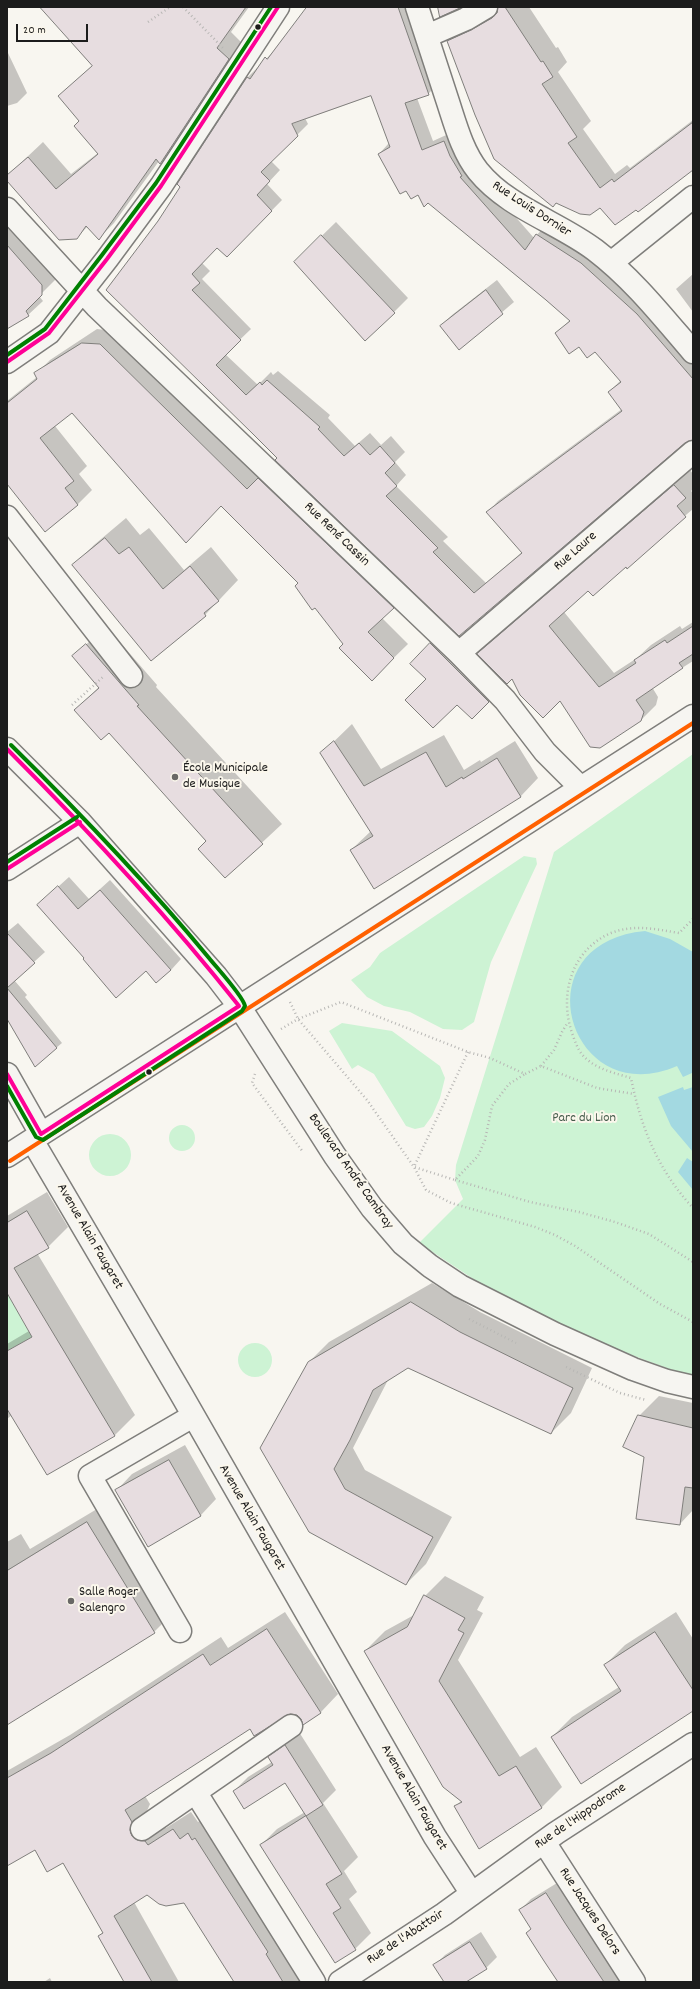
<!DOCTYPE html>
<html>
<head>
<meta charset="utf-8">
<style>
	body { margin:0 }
	#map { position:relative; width:700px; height:1989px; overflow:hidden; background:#f8f6f0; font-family:Dekko,sans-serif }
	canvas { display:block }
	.frame { position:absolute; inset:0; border:8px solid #1c1c1c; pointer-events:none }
	.scale { position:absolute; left:16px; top:24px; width:72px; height:18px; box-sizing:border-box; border:2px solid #1c1c1c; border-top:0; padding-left:5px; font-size:12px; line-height:14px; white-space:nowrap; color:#1c1c1c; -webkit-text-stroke:3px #fbf7ec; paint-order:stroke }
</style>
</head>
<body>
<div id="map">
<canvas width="700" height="1989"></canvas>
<div class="frame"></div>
<div class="scale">20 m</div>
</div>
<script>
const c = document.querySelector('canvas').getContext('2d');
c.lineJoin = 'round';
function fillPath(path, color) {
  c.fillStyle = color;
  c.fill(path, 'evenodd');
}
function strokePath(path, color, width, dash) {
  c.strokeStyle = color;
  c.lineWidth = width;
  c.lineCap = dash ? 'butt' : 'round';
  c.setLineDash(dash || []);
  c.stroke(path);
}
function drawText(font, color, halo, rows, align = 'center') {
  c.font = font + ' Dekko,sans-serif';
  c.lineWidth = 4;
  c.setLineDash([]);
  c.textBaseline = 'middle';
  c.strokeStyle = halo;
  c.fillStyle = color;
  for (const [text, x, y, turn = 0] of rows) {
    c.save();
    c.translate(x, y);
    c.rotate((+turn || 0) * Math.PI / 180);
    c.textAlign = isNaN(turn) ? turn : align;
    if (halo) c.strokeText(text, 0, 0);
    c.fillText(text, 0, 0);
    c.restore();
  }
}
const green = new Path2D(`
	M693 754V1375L680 1373 532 1318 419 1243 463 1199 455 1180 456 1165 554 852Z
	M524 856 536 858 537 864 491 962 474 1022 462 1030 443 1029 410 1012 384 1006 367 997 351 980 370 967 380 953Z
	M342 1023 392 1031 440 1066 445 1078 440 1098 432 1116 424 1127 415 1129 406 1126 374 1074 358 1065 352 1069 329 1031Z
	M169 1138a13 13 0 1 1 26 0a13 13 0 1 1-26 0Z
	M89 1155a21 21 0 1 1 42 0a21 21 0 1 1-42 0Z
	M7 1293 32 1337 7 1351Z
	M238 1360a17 17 0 1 1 34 0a17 17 0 1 1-34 0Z`);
const water = new Path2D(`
	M645 931 670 939 693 952V1075L692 1073 683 1077 677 1066C569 1113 518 943 645 931Z
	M683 1087 684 1090 693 1087V1152L671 1126 658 1097Z
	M687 1158 693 1162V1190L678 1172Z`);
const shadow = new Path2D(`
	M41 7H249L231 32 243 44 175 148 160 163 159 161 114 223 99 238 87 227 76 238 7 179V176L43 142 71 174 98 153 80 121 59 96 93 65Z
	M310 7H412L439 83 428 94 417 98 433 141 455 131 471 166 534 238 547 224 592 253 693 356V439L684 442 459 635 107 290 159 221 182 187 179 184 248 77 277 48ZM372 95 389 143 379 154 419 194 570 320 556 334 579 346 595 351 621 380 609 392 622 409 498 501 488 512 522 552 486 583 443 541 448 537 396 486 406 475 395 462 405 452 391 436 381 445 370 433 355 446 328 418 330 415 278 371 273 375 271 372 258 385 225 354 251 329 202 279 210 271 202 263 217 247 227 256 282 200 267 184 280 170 271 161 308 124 305 118Z
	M498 7H529L556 48 558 47 567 62 558 72 591 121 583 129 615 174 627 165 630 168 693 120V168L615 224 448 41 463 26 487 16 498 9Z
	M8 53 27 93 17 103 7 106V54Z
	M7 215 56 271V279L39 296 43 301 28 315 7 328Z
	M336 222 408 298 394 312 295 262Z
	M693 274V312L676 289Z
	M497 280 514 302 459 349 441 326 452 315Z
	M97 329 114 331 407 593 382 618 408 644 372 679 315 606 300 583 221 505 72 412 55 426 87 466 79 474 92 490 78 504 45 530 7 483V401L37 377 36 374 50 360Z
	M690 470 693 474V489L691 491 693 493V509L626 566 588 590 564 612 614 673 637 658 651 645 680 626 682 629 693 622V661L652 687 658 697 656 705 641 720 560 700 513 678 479 654 494 639Z
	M126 518 140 535 149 528 184 570 211 547 238 580 205 615 74 565 94 545Z
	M106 626 157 685 156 687 282 824 225 877 208 841 109 731 75 710 99 687 74 656Z
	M440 635 498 692 472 718 412 664Z
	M352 724 381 769 444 735 464 770 480 760 481 762 515 741 538 778 521 796 374 887 351 850 371 831 321 754Z
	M69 877 89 899 110 880 181 959 171 970H146L86 958 49 895Z
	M18 923 45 952 14 980 27 995 25 997 62 1043 56 1048 7 1017V932Z
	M47 1192 68 1227 48 1247 37 1253 135 1415 115 1435 47 1474 12 1415 7 1419V1344L29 1331 7 1291V1216Z
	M432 1283 480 1312 592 1368 571 1413 551 1433 408 1367 388 1380 353 1448 365 1470 452 1517 426 1564 406 1584 310 1532 308 1363 329 1342Z
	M659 1396 693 1403V1510L680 1524 645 1457 639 1416Z
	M185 1445 216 1499 201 1515 149 1545 117 1490 132 1474Z
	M107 1503 174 1612 154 1632 7 1724V1542L21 1534 30 1549Z
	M445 1576 484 1597 477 1610 483 1613 458 1660 520 1757 536 1747 562 1787 542 1807 479 1847 455 1807 462 1800 365 1651 385 1631 414 1615 425 1596Z
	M285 1612 338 1694 321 1712 304 1723 302 1718 297 1714 289 1713 250 1728 145 1796 150 1804 147 1811 149 1818 163 1823 166 1828 191 1812 198 1822 206 1816 307 1973 298 1982H235L184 1902 147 1894 134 1902 179 1982H125L99 1936 104 1931 63 1862 35 1849 7 1865V1771L70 1735 221 1637 228 1648Z
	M676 1612 693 1639V1710L552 1737 572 1717 619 1687 605 1665 625 1645Z
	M299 1732 336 1790 323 1803 358 1857 344 1871 357 1892 349 1899 371 1933 355 1949 261 1845 277 1829 305 1812 285 1782 234 1791 248 1777 272 1762 269 1757 283 1743Z
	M557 1883 621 1982H567L532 1928 520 1910 531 1899Z
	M481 1932 497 1957 486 1968 464 1982H445L434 1966 445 1955Z
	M50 1978 52 1982H44Z`);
const building = new Path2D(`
	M40 7H246L217 48 229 59 160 164 156 159 99 240 86 226 77 239 59 240 7 181V175L28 157 56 189 98 154 74 126 79 121 58 96 92 66Z
	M307 7H398L429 95 405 103 422 150 444 141 450 156 462 176 460 177 525 250 536 234 581 263 637 314 693 379V440L685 443 459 636 275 460 277 458 254 435 106 290 158 221 180 187 177 184 247 77 250 79 265 57 267 59ZM371 96 390 147 378 154 400 194 406 191 411 199 418 195 424 207 428 203 546 300 570 321 555 333 569 354 579 347 587 358 595 352 621 382 608 392 622 411 486 512 522 553 474 593 433 552 438 548 386 496 397 486 385 473 395 463 380 446 370 455 359 443 344 456 318 429 320 427 267 380 262 385 260 382 246 395 216 365 241 340 192 290 200 283 192 274 217 248 227 257 272 211 257 195 270 181 261 172 298 136 292 124Z
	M438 7H462L440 17Z
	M498 7H505L541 62 543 61 553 77 542 84 577 137 568 143 600 188 612 179 614 182 693 122V170L638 212 636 210 615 225 600 208 590 215 580 214 556 203 553 207 494 159 475 115 447 41 471 30 492 18 497 13Z
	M321 235 395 313 365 341 294 262Z
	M7 245 42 285V295L26 311 29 316 7 329Z
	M486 290 503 314 459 350 440 326Z
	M82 343 100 344 247 489 258 478 394 608 368 632 394 658 372 681 339 648 343 644 315 608 312 610 295 586 298 583 221 506 186 543 72 413 40 438 74 481 65 488 78 505 45 532 7 484V403L37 379 34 373Z
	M674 485 686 498 677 506 686 517 627 569 626 567 593 596 588 591 549 626 599 687 636 663 634 660 665 640 667 643 693 626V654L679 663 683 668 636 700 644 712 641 721 600 748 590 747 560 701 543 718 520 695 512 679 507 684 477 654Z
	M105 538 119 554 129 547 163 589 190 566 219 601 204 613 206 616 151 661 72 565Z
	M430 643 489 702 472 719 457 705 433 728 405 700 426 679 410 664Z
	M86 644 139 705 137 706 263 844 225 878 198 849 206 841 109 733 101 740 74 710 99 688 72 656Z
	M334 741 364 786 426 752 446 787 462 777 463 779 497 758 521 797 374 889 350 850 373 836 320 753Z
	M58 886 78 909 100 890 171 970 156 983 146 971 116 998 83 959 84 958 37 905Z
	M7 933 35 963 7 988Z
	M7 988 57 1048 35 1067 7 1019Z
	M27 1211 49 1248 14 1268 115 1436 47 1475 7 1409V1351L32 1337 7 1293V1223Z
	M411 1302 460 1332 573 1388 551 1434 408 1368 373 1390 350 1440 334 1469 345 1489 433 1537 406 1585 309 1532 260 1448 308 1362Z
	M638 1415 693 1428V1488L685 1487 680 1525 636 1519 644 1457 623 1447Z
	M169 1460 201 1516 148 1547 115 1490Z
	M87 1522 155 1633 7 1725V1571Z
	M424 1595 465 1618 458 1630 464 1633 439 1681 499 1776 516 1766 542 1808 479 1849 454 1806 462 1802 443 1787 364 1651 407 1627Z
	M267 1629 321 1713 303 1725 301 1719 297 1715 290 1714 254 1736 250 1729 125 1810 132 1822 130 1830 132 1836 137 1840 145 1841 148 1845 173 1829 180 1839 188 1833 192 1840 195 1838 268 1952 266 1954 283 1982H234L184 1903 166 1906 159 1904 147 1895 114 1916 152 1982H124L98 1936 103 1933 63 1863 47 1872 35 1850 7 1866V1778L51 1753 203 1654 210 1665Z
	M655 1632 693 1690V1711L581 1784 551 1737 621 1691 604 1665Z
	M285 1745 323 1805 306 1816 285 1783 244 1809 233 1791 273 1765 268 1757Z
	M306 1816 342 1874 326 1884 341 1908 333 1913 356 1950 335 1963 260 1845Z
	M546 1893 565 1923 604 1982H558L544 1961 526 1933 531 1929 519 1910Z
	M470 1942 487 1969 466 1982H444L433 1965Z`);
const path = new Path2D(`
	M183 7 223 48
	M148 22 170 7
	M72 705 103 677
	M693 919 679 933C655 929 634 924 611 933 571 950 559 995 572 1033 576 1044 579 1054 589 1061 600 1070 618 1074 631 1078 641 1128 658 1170 693 1208
	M290 1002 298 1019 367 1100 414 1167 426 1190 451 1203 535 1227 555 1235 575 1246 660 1304 693 1322
	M281 1029 298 1019 341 1002 468 1052 490 1058 525 1074 541 1066 597 1088 634 1094
	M468 1052 414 1167 455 1180 478 1156 485 1140 492 1106 509 1084 525 1074
	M541 1066 554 1050 562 1032 568 1022
	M255 1074 252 1083 303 1152
	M455 1180 530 1202 579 1212 615 1222 649 1234 693 1262
	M469 1319 516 1343
	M566 1367 620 1393 646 1400`);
const minor = new Path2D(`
	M417 7C427 38 437 68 447 99 455 123 462 151 478 171 508 208 558 222 595 250 633 279 662 316 693 352
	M427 36 466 19 486 7
	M7 209 97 307 459 653 505 700 545 752 580 787
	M611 263 693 197
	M7 362 49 333 107 259 161 186 278 7
	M7 517 131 676
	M459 653 693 452
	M7 749 80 822 216 976 239 1006 335 1156 372 1208 403 1244 430 1266 460 1286 555 1334 633 1369 667 1381 693 1387
	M7 869 80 822
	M7 1074 41 1134
	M32 1140 180 1392 435 1837 472 1894
	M7 1156 693 716
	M180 1631 90 1476 193 1416
	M196 1793 314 1982
	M142 1829 291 1726
	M544 1842 634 1982
	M340 1982 444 1914 556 1833 693 1744`);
const bus1 = new Path2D(`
	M7 362 49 333 107 259 161 186 278 7
	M7 749C89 831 167 915 239 1006
	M7 869 80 822
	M7 1074 41 1134
	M41 1134 239 1006`);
const bus2 = new Path2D(`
	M10 1161 693 723`);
const bus3 = new Path2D(`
	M7 355 45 329 102 255 156 183 271 7
	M7 862 77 817
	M7 1086 36 1137 43 1140 242 1011 245 1006C243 996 217 968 209 958 147 883 80 813 11 745`);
const markers = [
	[258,27,3.5,"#1c1c1c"],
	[175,777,4,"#696866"],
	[149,1072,3.5,"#1c1c1c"],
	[71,1601,4,"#696866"]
];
const streetNames = [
	["Rue Louis Dornier",531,210,33],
	["Rue René Cassin",336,535,44],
	["Rue Laure",576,552,-41],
	["Boulevard André Cambray",350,1172,55],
	["Avenue Alain Faugaret",89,1237,60],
	["Avenue Alain Faugaret",251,1518,60],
	["Avenue Alain Faugaret",413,1798,60],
	["Rue de l'Hippodrome",581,1817,-34],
	["Rue Jacques Delors",589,1912,57],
	["Rue de l'Abattoir",406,1938,-33]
];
const poiNames = [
	["École Municipale",183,769],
	["de Musique",183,785],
	["Salle Roger",79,1593],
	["Salengro",79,1609]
];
const parkNames = [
	["Parc du Lion",584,1119]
];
fillPath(green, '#cdf3d4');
fillPath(water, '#a3d9e1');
fillPath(shadow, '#0003');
fillPath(building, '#e7dde0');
strokePath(building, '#7f7e7b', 1);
strokePath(minor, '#7f7e7b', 25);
strokePath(path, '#b7b6b4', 2.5, [1, 3]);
strokePath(minor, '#f6f5f1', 22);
strokePath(bus1, '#ff0096', 4);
strokePath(bus2, '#ff6000', 4);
strokePath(bus3, '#008001', 4);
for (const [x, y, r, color] of markers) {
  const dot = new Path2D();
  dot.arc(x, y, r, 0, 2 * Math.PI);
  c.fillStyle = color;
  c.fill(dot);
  strokePath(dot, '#fbf7ec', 1.5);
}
drawText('14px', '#1c1c1c', '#fbf7ec', streetNames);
drawText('14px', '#1c1c1c', '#fbf7ec', poiNames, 'left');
drawText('14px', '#465c4c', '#fbf7ec', parkNames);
</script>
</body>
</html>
